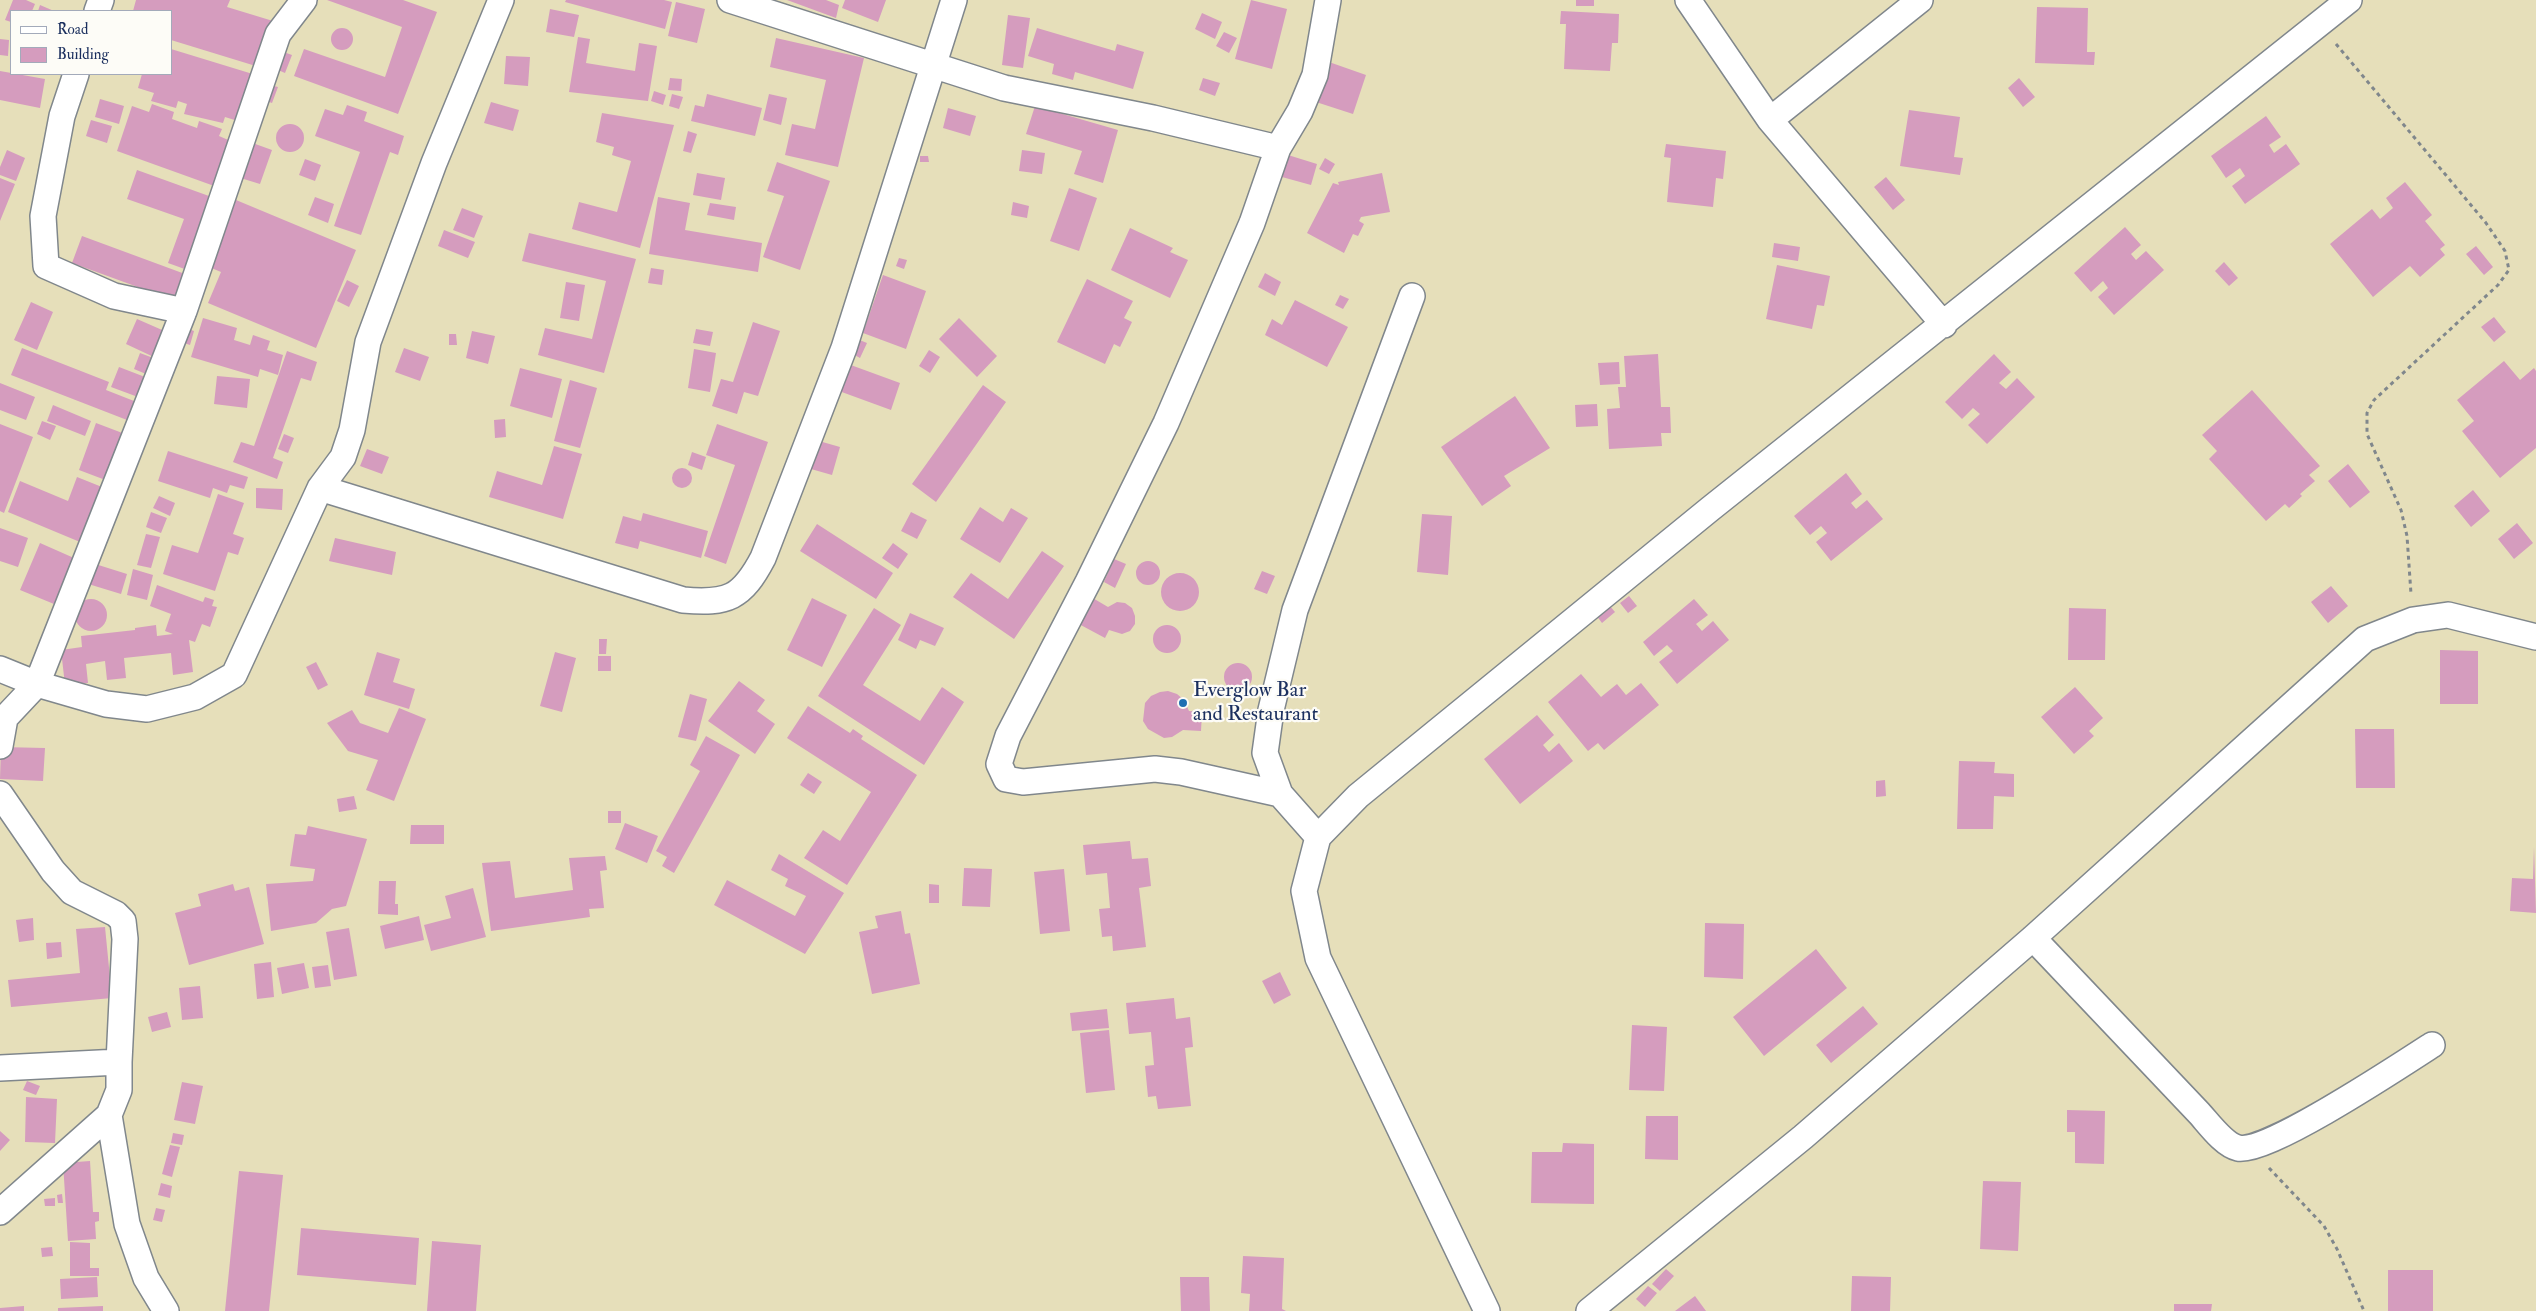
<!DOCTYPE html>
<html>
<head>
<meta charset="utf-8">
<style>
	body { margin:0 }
	#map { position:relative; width:2536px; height:1311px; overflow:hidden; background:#e6dfba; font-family:"IM FELL Double Pica",serif }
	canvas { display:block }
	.legend { position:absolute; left:10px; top:10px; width:162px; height:65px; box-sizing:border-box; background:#fdfcf7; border:1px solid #a3aaba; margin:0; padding:6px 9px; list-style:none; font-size:15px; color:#1b2f5e }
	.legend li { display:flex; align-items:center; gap:10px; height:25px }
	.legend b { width:25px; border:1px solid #a3aaba }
</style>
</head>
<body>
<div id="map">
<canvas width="2536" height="1311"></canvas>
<ul class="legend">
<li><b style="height:6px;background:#fff"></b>Road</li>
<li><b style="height:14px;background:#d59cbe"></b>Building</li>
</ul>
</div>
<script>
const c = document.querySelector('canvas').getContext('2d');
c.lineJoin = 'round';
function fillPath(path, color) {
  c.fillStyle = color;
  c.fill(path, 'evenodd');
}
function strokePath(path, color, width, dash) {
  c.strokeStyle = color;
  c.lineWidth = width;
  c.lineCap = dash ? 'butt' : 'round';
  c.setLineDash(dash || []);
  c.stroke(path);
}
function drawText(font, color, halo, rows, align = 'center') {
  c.font = font + ' "IM FELL Double Pica",serif';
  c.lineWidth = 4.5;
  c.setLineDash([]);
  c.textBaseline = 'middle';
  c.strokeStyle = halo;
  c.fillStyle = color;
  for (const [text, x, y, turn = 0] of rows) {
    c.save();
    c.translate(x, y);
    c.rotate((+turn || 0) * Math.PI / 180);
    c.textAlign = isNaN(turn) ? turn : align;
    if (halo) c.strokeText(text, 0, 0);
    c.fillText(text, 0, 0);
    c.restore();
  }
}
const building = new Path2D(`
	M13 0H26L35 4 32 11H11V22L5 20Z
	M136 0H230L227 7 273 21 259 67 171 40V11H133Z
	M327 0H403L437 12 398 114 294 76 304 49 385 77 402 27Z
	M566 0H664L672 2 665 29 565 2Z
	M787 0H826L839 5 836 18Z
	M845 0H886L878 22 842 8Z
	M1251 0 1287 9 1272 69 1235 59Z
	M1576 0H1594V6H1576Z
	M676 2 705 9 697 43 668 36Z
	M40 5 54 11H38Z
	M2037 7 2088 8 2087 52H2095L2094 65 2035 63Z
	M550 9 579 15 574 37 546 32Z
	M1561 11 1619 14 1618 43H1612L1610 71 1564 69 1566 24H1560Z
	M1202 13 1222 22 1215 39 1195 29Z
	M1008 15 1030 18 1023 68 1002 65Z
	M1037 28 1115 51 1117 44 1144 52 1133 89 1075 72 1073 80 1052 74 1054 64 1028 56Z
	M331 39a11 11 0 1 1 22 0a11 11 0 1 1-22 0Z
	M1224 32 1237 38 1229 53 1216 46Z
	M578 37 590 39 586 63 635 71 639 43 657 46 648 101 569 92Z
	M776 38 864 58 838 167 785 155 792 124 815 129 826 80 770 67Z
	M0 39 9 40 8 56 0 55Z
	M171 49 256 75 241 122 225 117 223 123 184 114 187 104 178 101 176 108 151 101 154 93 138 88 142 74H171Z
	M278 50 292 55 285 73 271 67Z
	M506 56 530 57 528 86 504 84Z
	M1329 62 1366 75 1353 114 1316 102Z
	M0 71 45 79 40 108 0 100Z
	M670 78 682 79 681 91 668 90Z
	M1203 78 1220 83 1215 96 1199 90Z
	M2019 78 2035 97 2023 107 2008 88Z
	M270 85 278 87 272 103 264 100Z
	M654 91 666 95 663 105 651 101Z
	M672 94 683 97 679 109 669 106Z
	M707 94 762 108 755 136 691 121 695 105 704 107Z
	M769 94 787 98 781 125 763 120Z
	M100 99 124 106 119 124 95 117Z
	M491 102 519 110 513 131 484 123Z
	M152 104 174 112 172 119 197 128 199 121 222 129 219 136 233 142 217 187 117 151 132 106 149 112Z
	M347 105 367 112 364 121 404 136 398 155 390 152 361 235 334 226 360 152 315 136 325 109 343 115Z
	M1035 106 1118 130 1103 183 1074 174 1082 151 1026 134Z
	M948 108 976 116 970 136 943 128Z
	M1909 110 1960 117 1954 157 1963 158 1960 175 1900 166Z
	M602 113 674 125 640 248 572 229 579 202 617 212 631 161 612 155 614 147 596 142Z
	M2266 116 2281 137 2269 145 2274 153 2286 144 2300 164 2245 204 2232 186 2245 176 2240 168 2226 178 2211 156Z
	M91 120 112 126 107 143 86 136Z
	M276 138a14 14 0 1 1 28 0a14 14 0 1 1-28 0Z
	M688 131 697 134 691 153 683 151Z
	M247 141 272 150 260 184 234 176Z
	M1666 144 1726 151 1723 179 1716 178 1713 207 1667 202 1671 158 1664 157Z
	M7 150 25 158 16 181 0 175V167Z
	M1022 150 1045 153 1042 174 1019 171Z
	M1288 155 1317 164 1311 185 1282 177Z
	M920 156H928L929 162H920Z
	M1325 158 1335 164 1329 174 1319 169Z
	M305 159 321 165 315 181 299 175Z
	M777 162 830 181 800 270 763 257 784 196 767 191Z
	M137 170 220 200 193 272 168 263 184 219 127 199Z
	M697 173 725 178 721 200 693 195Z
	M1382 173 1390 212 1361 217 1359 221 1364 224 1358 236 1353 234 1344 253 1307 233 1333 183 1339 185 1338 182Z
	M1886 177 1905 200 1893 210 1874 187Z
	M0 178 15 184 0 221Z
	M2405 182 2432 215 2425 221 2445 245 2440 249 2445 255 2420 277 2410 266 2373 297 2330 244 2372 209 2380 219 2393 208 2386 198Z
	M1069 188 1097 198 1079 251 1050 241Z
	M315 197 334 204 328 223 308 215Z
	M658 197 690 203 685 230 762 243 758 272 649 254Z
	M236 200 356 250 316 348 208 303 221 272 209 267Z
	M1013 202 1029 206 1027 218 1011 215Z
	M710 203 736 207 734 220 707 215Z
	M462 208 483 216 474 238 453 230Z
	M2125 227 2141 245 2131 254 2136 260 2146 251 2164 270 2114 315 2098 297 2108 288 2103 281 2091 292 2074 273Z
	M1130 228 1173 248 1170 252 1188 260 1170 298 1111 270Z
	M444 230 475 242 468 258 438 246Z
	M529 233 636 259 604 373 538 355 545 328 592 339 606 281 522 261Z
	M82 236 185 274 176 301 72 263Z
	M1774 243 1800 247 1798 261 1772 257Z
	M2476 246 2493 267 2484 275 2466 254Z
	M899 258 907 260 904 269 896 266Z
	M2224 262 2238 278 2229 286 2215 271Z
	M1777 265 1830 276 1824 306 1817 305 1812 329 1766 319Z
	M651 268 664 270 662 285 648 283Z
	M1265 273 1281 282 1275 296 1258 287Z
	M883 275 926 291 906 349 863 333Z
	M1087 279 1133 301 1124 318 1132 322 1120 347 1114 344 1105 364 1057 342Z
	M347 280 359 286 349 307 337 301Z
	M566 282 585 285 579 321 560 318Z
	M1340 295 1349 299 1343 309 1335 305Z
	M1295 300 1348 327 1327 367 1265 335 1272 319 1282 325Z
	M31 302 53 312 37 350 14 340Z
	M2494 317 2506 332 2494 342 2481 327Z
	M203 318 237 328 234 340 250 345 253 335 270 341 267 350 283 355 278 375 260 369 258 377 191 357Z
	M959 318 997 356 977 377 939 339Z
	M137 319 169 333 158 359 126 344Z
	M753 322 780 331 758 396 744 392 737 414 712 406 721 379 733 382Z
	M182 327 194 331 190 345 178 341Z
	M696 329 713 332 710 346 693 343Z
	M472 331 495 336 488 364 466 358Z
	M449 334H456L457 345H449Z
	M857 339 867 343 860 358 851 353Z
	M22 348 109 382 106 390 134 401 127 420 11 375Z
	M404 348 429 357 420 381 395 372Z
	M694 349 716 353 710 392 688 388Z
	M929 350 940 357 930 373 919 366Z
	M287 351 317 362 311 381 301 378 273 458 283 462 277 479 233 462 241 442 254 446Z
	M140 353 156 359 154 365 150 363 146 374 134 369Z
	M1658 354 1661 407H1670L1671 433H1661L1662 446 1609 449 1607 409 1620 408 1618 387H1626L1624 356Z
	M1994 354 2011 372 1999 383 2006 389 2017 378 2035 397 1987 444 1968 425 1980 414 1973 408 1962 419 1945 402Z
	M2504 361 2520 380 2534 368 2536 371V448L2500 478 2462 431 2474 421 2457 400Z
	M1619 362 1620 384 1600 385 1598 363Z
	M848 364 900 383 891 410 839 391Z
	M119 367 145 377 138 397 111 387Z
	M520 368 562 379 552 418 510 406Z
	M217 376 250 379 247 408 214 404Z
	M570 380 597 388 580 448 554 441Z
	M0 383 35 397 26 420 0 410Z
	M983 385 1006 402 936 502 912 484Z
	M2252 390 2320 466 2309 475 2315 481 2300 494 2302 496 2289 508 2285 504 2266 521 2209 459 2217 451 2202 435Z
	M1515 396 1550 448 1504 476 1511 486 1482 506 1441 447Z
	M1597 404 1598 426 1576 427 1575 405Z
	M53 405 91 421 85 436 47 421Z
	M505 419 506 437 495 438 494 420Z
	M42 421 56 426 50 440 37 434Z
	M96 423 125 434 108 481 79 470Z
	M0 424 33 437 4 513 0 511Z
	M717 424 768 442 726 564 704 556 735 465 706 455Z
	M284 434 294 438 288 453 278 449Z
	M819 441 840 447 832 475 811 469Z
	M554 446 582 454 563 519 489 497 497 471 542 485Z
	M367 449 389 457 382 474 360 466Z
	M168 451 248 477 244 489 230 485 227 493 213 488 210 498 158 481Z
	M692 452 706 457 702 470 688 465Z
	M2348 464 2370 492 2350 508 2328 481Z
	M672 478a10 10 0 1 1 20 0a10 10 0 1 1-20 0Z
	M1846 473 1862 494 1851 503 1856 509 1867 500 1883 519 1831 561 1816 542 1827 533 1821 526 1810 535 1794 516Z
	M77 477 102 487 80 542 8 512 20 481 68 501Z
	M256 488 283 489 282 510 256 508Z
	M2473 490 2490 511 2471 527 2454 506Z
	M218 494 244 503 233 534 244 538 238 555 228 552 215 591 163 574 172 545 198 553Z
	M159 496 175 503 170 516 153 508Z
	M980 507 1003 522 1011 508 1028 518 1000 563 960 539Z
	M151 512 167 518 161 533 146 527Z
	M911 512 927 520 917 539 901 531Z
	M643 513 708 531 701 558 640 541 638 549 615 543 623 516 641 521Z
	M1422 514 1452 516 1448 575 1417 572Z
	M2517 523 2533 543 2514 559 2498 539Z
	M817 524 893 573 876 599 800 551Z
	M0 528 28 538 18 567 0 561Z
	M146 534 160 537 151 568 137 565Z
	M335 538 396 552 392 575 329 561Z
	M40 543 74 558 54 604 20 590Z
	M893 543 908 554 898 569 882 558Z
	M1042 551 1064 566 1014 639 953 597 971 573 1008 599Z
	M1114 559 1126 564 1115 588 1104 582Z
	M1136 573a12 12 0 1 1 24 0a12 12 0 1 1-24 0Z
	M92 563 127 574 121 594 85 583Z
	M133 569 153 575 147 600 127 595Z
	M1262 571 1275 576 1267 594 1254 589Z
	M1161 592a19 19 0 1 1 38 0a19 19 0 1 1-38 0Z
	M157 585 203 602 205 597 214 600 212 606 217 607 210 627 202 624 195 642 189 640 193 672 173 675 171 653 124 658 126 678 107 680 105 661 86 664 88 683 65 685 61 650 82 647 81 636 135 630V628L156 625 157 636 173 634 165 631 171 614 150 606Z
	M2331 586 2348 606 2328 623 2311 602Z
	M1629 596 1637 606 1628 613 1620 603Z
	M1091 597 1108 607 1117 602 1125 603 1132 608 1135 616V624L1130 631 1122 634 1109 630 1105 638 1077 623Z
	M812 598 847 615 822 667 787 650Z
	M1694 599 1708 615 1696 624 1702 631 1713 621 1729 640 1677 684 1659 662 1673 651 1667 645 1654 656 1643 642Z
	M75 615a16 16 0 1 1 32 0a16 16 0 1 1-32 0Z
	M1609 605 1615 612 1602 623 1596 615Z
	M874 608 901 625 863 685 920 721 942 687 964 702 924 765 818 696Z
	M2069 608 2106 609 2105 660H2068Z
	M910 613 944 628 935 646 920 640 916 649 898 640Z
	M1153 639a14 14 0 1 1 28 0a14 14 0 1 1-28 0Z
	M599 639H607L606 654H599Z
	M2440 650 2478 651V704H2440Z
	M377 652 400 659 393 682 415 689 409 709 364 695Z
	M555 652 576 658 562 712 540 706Z
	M598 656H611V671H598Z
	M316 662 328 685 318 690 306 667Z
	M1224 677a14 14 0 1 1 28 0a14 14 0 1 1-28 0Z
	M1581 674 1601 697 1617 684 1626 695 1641 683 1659 705 1604 750 1598 743 1588 751 1548 702Z
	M739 681 765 700 757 711 775 724 755 754 708 721Z
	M2075 687 2103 718 2089 731 2094 736 2074 754 2041 717Z
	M1168 691 1177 694 1184 700 1189 711 1202 712 1201 731 1183 730 1172 737 1164 738 1148 729 1143 721 1145 703 1151 696 1160 692Z
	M690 694 707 699 696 741 678 737Z
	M808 706 850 733 853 729 863 736 861 739 917 775 847 885 804 858 823 830 840 841 871 792 787 738Z
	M399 708 426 719 394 801 366 790 378 760 348 751 327 723 352 710 360 723 388 733Z
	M1537 715 1554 735 1543 745 1549 752 1559 743 1573 761 1520 804 1484 759Z
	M2355 729H2394L2395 788H2356Z
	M706 736 740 755 674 873 662 866 667 857 656 851 700 771 690 765Z
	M1 747 45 748 43 781 0 779Z
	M1959 761 1995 762 1994 773 2014 774V797L1994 796 1993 829H1957Z
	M808 773 822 782 814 794 800 785Z
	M1885 780 1886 796 1876 797V781Z
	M354 796 357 809 339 812 337 799Z
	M608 811H621V823H608Z
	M625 823 658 836 647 863 615 849Z
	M411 825H444V844H410Z
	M308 826 367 839 346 906 332 909 316 923 271 931 266 884 313 881 315 869 290 866 295 834 306 835Z
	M1130 841 1132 859 1148 858 1151 886 1139 888 1146 947 1113 951 1112 936 1102 937 1099 909 1110 908 1107 873 1086 875 1083 845Z
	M2534 847 2536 913 2510 911 2512 878 2533 879Z
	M779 854 844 893 805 954 714 905 727 880 795 916 806 896 785 886 788 879 771 870Z
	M605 856 607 870 600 871 604 908 589 909 590 917 491 931 482 863 510 861 515 898 573 890 569 858Z
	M964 868 992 869 990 907 962 906Z
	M1064 869 1070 931 1040 934 1034 872Z
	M379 881H396L395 904H398V915L378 914Z
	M233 884 235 891 249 887 264 944 189 965 175 913 201 906 198 894Z
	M929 884 939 885V903H929Z
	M473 888 486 937 431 951 424 925 451 918 445 896Z
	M901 911 905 934 910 933 920 984 872 994 859 932 878 928 875 916Z
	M419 916 424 940 385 949 380 926Z
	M33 918 34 940 19 942 16 920Z
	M1705 923 1744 924 1743 979 1704 977Z
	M105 927 112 998 11 1007 8 980 80 973 76 929Z
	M349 928 357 976 334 980 326 932Z
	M61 942 62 957 47 959 46 943Z
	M1816 949 1847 988 1764 1056 1733 1017Z
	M271 962 274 997 257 999 254 964Z
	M304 963 309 988 282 994 277 968Z
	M328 965 331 986 315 988 312 967Z
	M1280 972 1291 995 1274 1004 1262 981Z
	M200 986 203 1018 182 1020 179 988Z
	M1174 998 1176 1019 1190 1017 1193 1047 1185 1048 1191 1106 1158 1109 1156 1096 1148 1097 1145 1066 1154 1065 1151 1032 1129 1034 1126 1003Z
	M1863 1006 1878 1024 1831 1063 1816 1045Z
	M1107 1009 1109 1028 1072 1031 1070 1013Z
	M167 1012 171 1027 152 1032 148 1017Z
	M1632 1025 1667 1027 1664 1091 1629 1090Z
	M1109 1030 1115 1090 1086 1093 1080 1033Z
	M27 1081 40 1086 36 1095 23 1090Z
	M182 1082 203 1086 195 1124 174 1120Z
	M26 1097 57 1099 55 1143 25 1142Z
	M2067 1110 2105 1111 2104 1164 2075 1163V1132H2067Z
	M1646 1116H1678V1160L1645 1159Z
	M0 1131 10 1140 0 1151Z
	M173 1133 184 1135 182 1145 171 1143Z
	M1563 1143 1594 1144V1204L1531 1203 1532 1152H1562Z
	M170 1145 180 1147 172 1177 162 1174Z
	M90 1161 93 1212H99V1221L95 1222 96 1239 68 1241 63 1163Z
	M239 1171 283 1175 269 1311H225Z
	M1983 1181 2021 1182 2018 1251 1980 1249Z
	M161 1183 172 1186 170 1198 158 1195Z
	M62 1194 63 1203H58L57 1195Z
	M55 1198V1206H45L44 1199Z
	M156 1208 165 1210 162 1222 153 1220Z
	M301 1228 419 1238 416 1285 297 1275Z
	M432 1241 481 1245 476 1311H427Z
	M70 1242 90 1243V1268H99V1276H70Z
	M52 1247 53 1256 42 1257 41 1248Z
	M1243 1256 1284 1258 1282 1309 1286 1311H1249L1250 1294 1241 1293Z
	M1666 1269 1674 1276 1660 1291 1652 1284Z
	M2388 1270H2433V1311H2388Z
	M1852 1276 1891 1277 1890 1311H1851Z
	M97 1277 98 1297 61 1299 60 1279Z
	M1180 1277H1209L1210 1311H1181Z
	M1648 1286 1657 1293 1645 1307 1636 1299Z
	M1695 1296 1706 1311H1675Z
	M2174 1304H2212L2211 1311H2174Z
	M24 1306V1311H0V1308Z
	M103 1306V1311H58V1308Z`);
const path = new Path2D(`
	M2336 44 2486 223 2505 251 2509 270 2498 285 2374 400 2367 413V434L2401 510 2407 536 2411 594
	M2269 1168 2324 1226 2337 1249 2364 1311`);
const minor = new Path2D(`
	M730 0 1004 88 1153 118 1278 148
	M1688 0 1770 120 1944 325
	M97 11 101 0
	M76 74 62 116 43 216 46 266 114 296 184 311
	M1770 120 1920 0
	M320 488 683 600C728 604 742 598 763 558L844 348 954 0
	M0 669 37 684 106 704 147 709 195 697 234 675 320 488 343 457 352 430 368 342 434 163 501 0
	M0 746 5 718 37 684 184 311 278 34 304 0
	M0 794 53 871 72 892 116 914 123 921 125 939 119 1062
	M1280 794 1181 772 1155 769 1023 782 1006 779 999 764 1008 736 1088 582 1166 423 1252 223 1278 148 1300 111 1315 75 1328 0
	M1318 837 1280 794 1265 753 1271 710 1295 610 1412 296
	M2033 938 2199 1113C2209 1124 2224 1145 2238 1148 2267 1154 2401 1065 2432 1045
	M0 1068 119 1062V1090L109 1115 127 1224 146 1278 166 1311
	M0 1212 109 1115
	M1487 1311 1318 958 1304 891 1318 837 1358 796 1710 509 2349 0
	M1589 1311 1803 1137 2033 938 2365 639 2413 620 2448 615 2536 637`);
const markers = [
	[1183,703,5,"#1f6fb2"]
];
const poiNames = [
	["Everglow Bar",1193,691],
	["and Restaurant",1193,715]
];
fillPath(building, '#d59cbe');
strokePath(minor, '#80878c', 28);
strokePath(path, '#80878c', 3, [4, 4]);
strokePath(minor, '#fff', 25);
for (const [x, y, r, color] of markers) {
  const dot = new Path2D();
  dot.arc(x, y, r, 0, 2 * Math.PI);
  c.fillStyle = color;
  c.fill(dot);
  strokePath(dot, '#fdfcf7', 2);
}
drawText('21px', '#1b2f5e', '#fdfcf7', poiNames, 'left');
</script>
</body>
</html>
